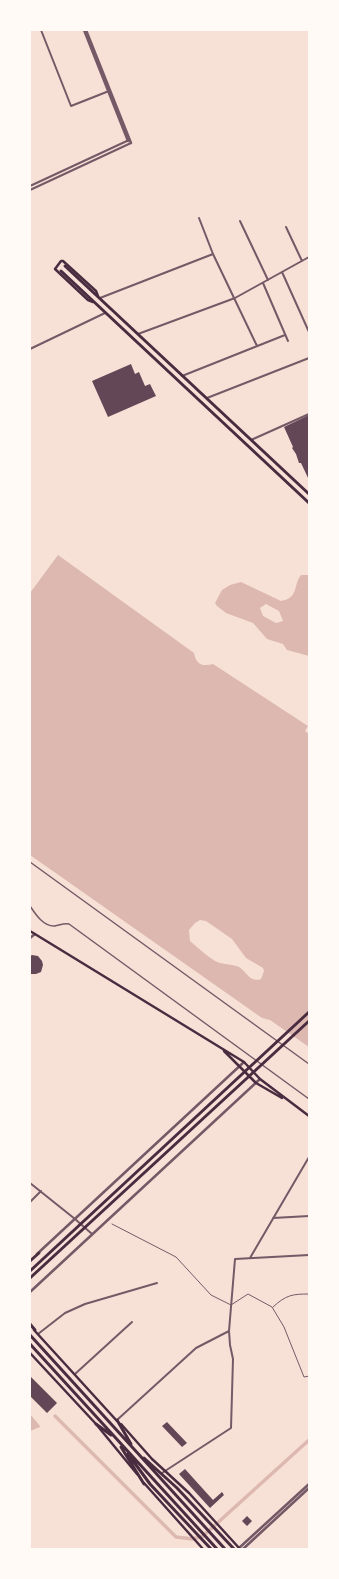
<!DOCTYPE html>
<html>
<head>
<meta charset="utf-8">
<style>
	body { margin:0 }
	#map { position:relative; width:339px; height:1579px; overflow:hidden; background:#f7e1d7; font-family:Manrope,sans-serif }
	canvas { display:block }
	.frame { position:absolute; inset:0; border:31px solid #fffaf5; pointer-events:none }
</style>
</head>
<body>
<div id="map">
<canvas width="339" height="1579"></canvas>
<div class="frame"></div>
</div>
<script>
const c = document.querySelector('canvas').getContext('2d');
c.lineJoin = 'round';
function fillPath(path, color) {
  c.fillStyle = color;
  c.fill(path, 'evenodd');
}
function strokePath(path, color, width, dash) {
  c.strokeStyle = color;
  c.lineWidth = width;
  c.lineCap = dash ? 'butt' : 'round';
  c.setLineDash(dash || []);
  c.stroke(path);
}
const water = new Path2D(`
	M58 555 194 653C196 664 202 667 213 664L308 726 305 731 309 734V1047L270 1020 262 1018 30 855V593ZM200 920 206 921 232 939 246 958 263 968 264 971 261 979C250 983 247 972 239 967 233 964 227 965 220 963 212 961 197 947 190 941L189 930 195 923Z
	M301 575H309V656L287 650 283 644 267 639 253 623 226 613 217 606 215 603 222 590 230 585 241 582 281 601C299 598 293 585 301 575ZM266 604 279 611 283 621 276 623 263 616 260 608Z
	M30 1414 40 1426V1427L30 1431Z`);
const canal = new Path2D(`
	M55 1416 176 1537 193 1539 203 1536 309 1440`);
const building = new Path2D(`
	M131 364 135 374 139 372 145 386 150 384 156 396 108 417 92 381Z
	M309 415V480L301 463H299L296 454 292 448 293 447 284 427Z
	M32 955 38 956 42 961 43 965 41 972 36 974H30V956Z
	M30 1376 57 1403 47 1413 30 1396Z
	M167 1422 187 1443 182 1447 162 1426Z
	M185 1469 213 1500 222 1492 224 1495 210 1508 179 1474Z
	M247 1516 252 1521 247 1526 242 1521Z`);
const service = new Path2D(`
	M112 1224 176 1257 211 1295 231 1305 248 1294 272 1307 284 1327 304 1377 309 1376
	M273 1307C286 1295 292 1294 309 1294`);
const pedestrian = new Path2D(`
	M30 862 309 1064
	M30 906C36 915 44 927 55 926 60 925 64 923 69 924L309 1099`);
const minor = new Path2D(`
	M41 30 71 106 109 91
	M30 186 129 140
	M30 190 131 143
	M199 218 213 254 257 346
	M240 221 268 280
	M286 227 302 261
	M282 272 309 332
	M263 283 288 341
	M100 298 213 254
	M138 334 235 298 309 257
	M30 349 105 313
	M182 376 285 335
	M207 398 309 358
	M251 440 309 414
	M30 1183 75 1219 92 1234
	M30 1202 41 1191
	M273 1218 309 1216
	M250 1258 309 1157
	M38 1334 65 1313 85 1304 157 1283
	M75 1374 132 1322
	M117 1420 196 1348 229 1331
	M162 1473 231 1428 233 1359 230 1345 229 1331 235 1259 309 1255`);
const tertiary = new Path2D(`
	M84 30 128 141
	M86 30 131 143
	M30 938 35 934
	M37 1254 244 1062
	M30 1292 260 1079
	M239 1548 309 1484
	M243 1549 309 1488`);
const secondary = new Path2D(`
	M93 302 88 300 55 269 61 261H63L96 291 98 296
	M30 931 244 1062 260 1079 309 1116
	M224 1051 256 1083 282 1098
	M34 1330 117 1421
	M30 1353 96 1424 137 1474
	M121 1424 152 1459 189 1493 240 1549
	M144 1483 203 1549`);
const primary = new Path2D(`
	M65 266 309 494
	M61 271 309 503
	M30 1261 39 1253
	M30 1271 309 1012
	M30 1278 309 1021
	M30 1324 35 1330
	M30 1335 225 1549
	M30 1344 217 1549
	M117 1420 131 1444
	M96 1424 111 1435
	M121 1447 144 1484
	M128 1454 150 1484 211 1549
	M144 1458 177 1488 234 1549`);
fillPath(water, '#dcb8b0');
strokePath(canal, '#dcb8b0', 3.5);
fillPath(building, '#644757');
strokePath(service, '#755966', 1);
strokePath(pedestrian, '#755966', 1.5);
strokePath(minor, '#755966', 2);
strokePath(tertiary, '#755966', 2.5);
strokePath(secondary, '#4a2c40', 2.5);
strokePath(primary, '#4a2c40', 3);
</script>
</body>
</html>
